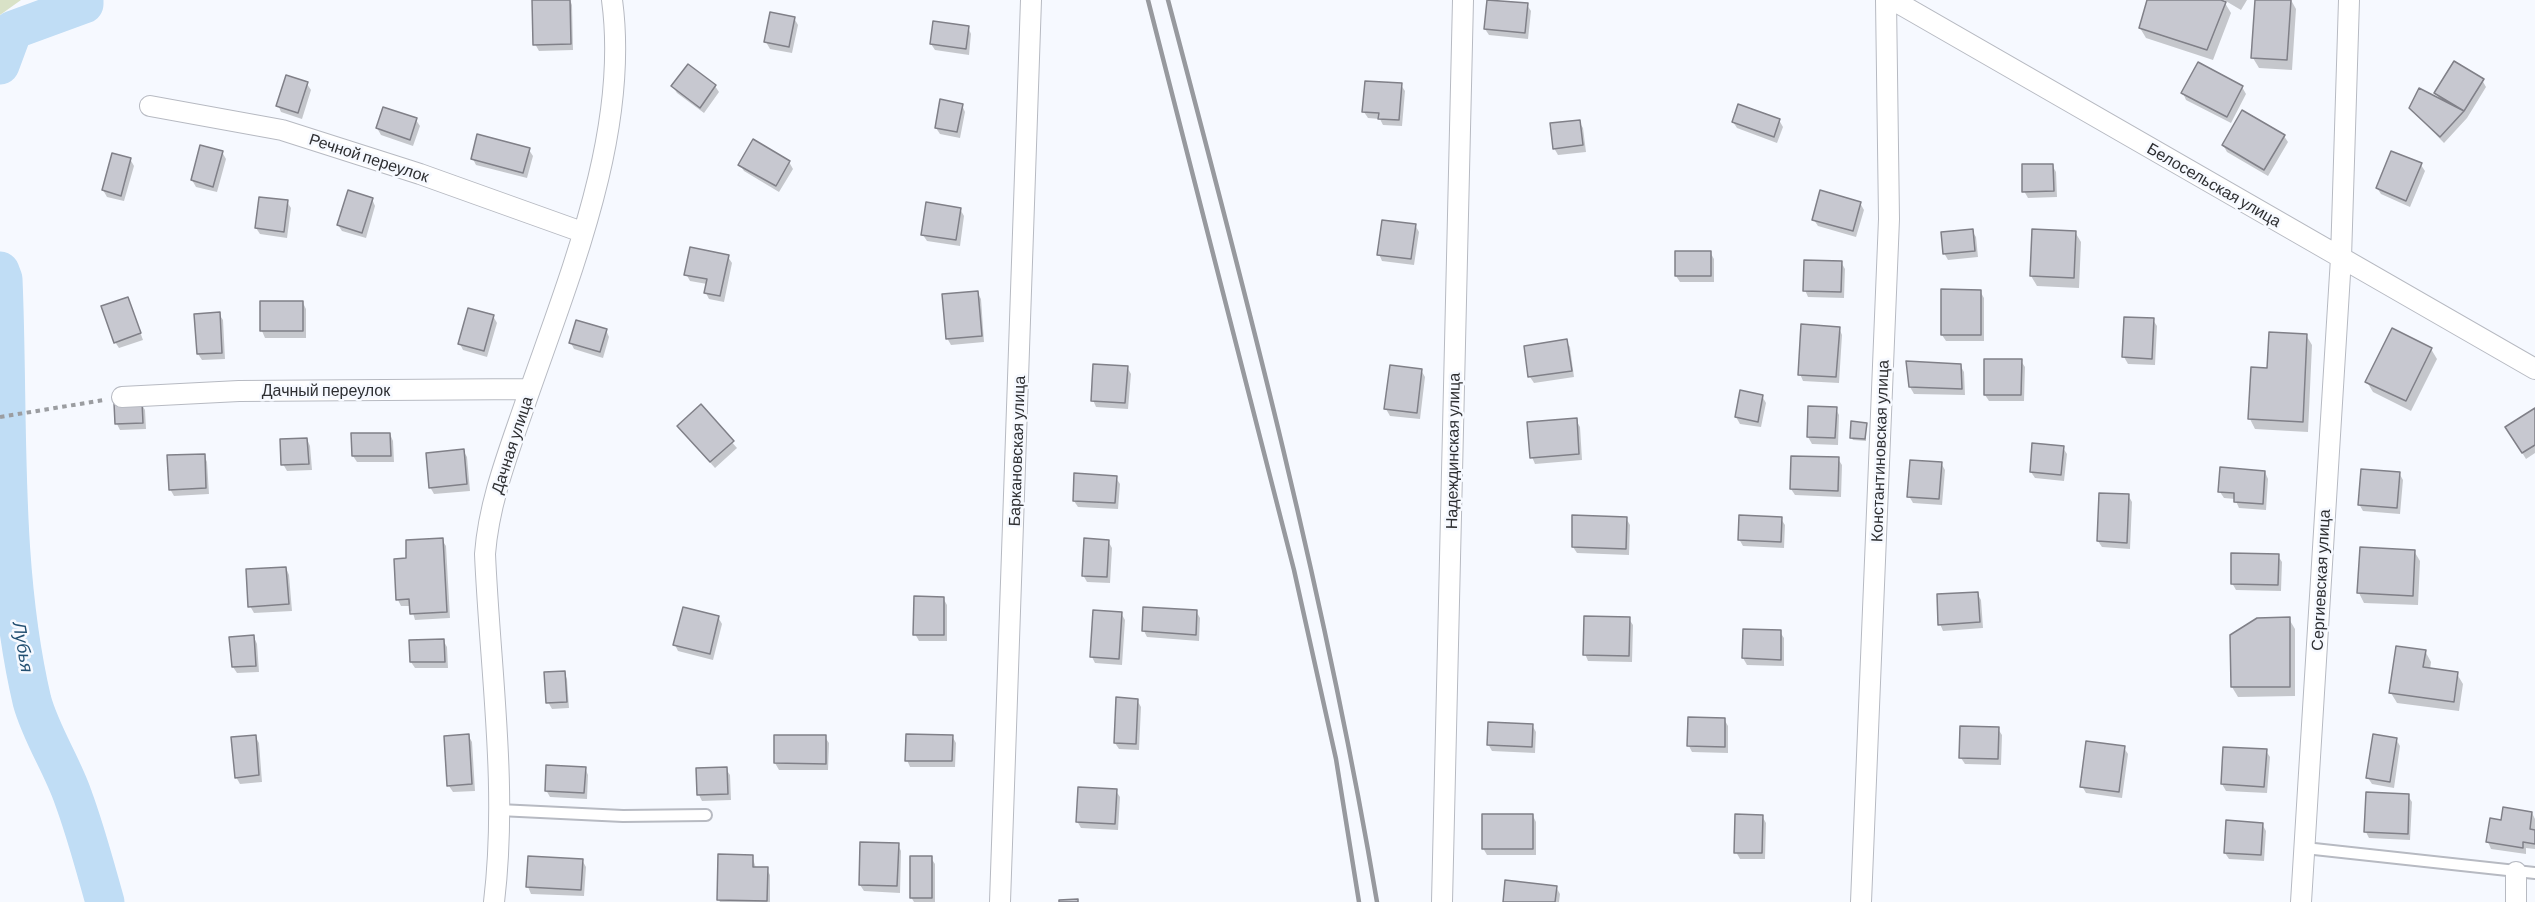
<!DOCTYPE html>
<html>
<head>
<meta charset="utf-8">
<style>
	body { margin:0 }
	canvas { display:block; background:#f6f9ff }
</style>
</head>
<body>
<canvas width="2535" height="902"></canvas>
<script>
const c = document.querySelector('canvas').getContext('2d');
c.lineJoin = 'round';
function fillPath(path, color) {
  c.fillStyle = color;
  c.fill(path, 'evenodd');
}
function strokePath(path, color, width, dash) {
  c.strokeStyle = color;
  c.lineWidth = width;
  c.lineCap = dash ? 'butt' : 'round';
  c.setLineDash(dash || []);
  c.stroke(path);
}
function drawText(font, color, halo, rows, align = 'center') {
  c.font = font + ' Barlow,sans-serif';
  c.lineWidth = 5;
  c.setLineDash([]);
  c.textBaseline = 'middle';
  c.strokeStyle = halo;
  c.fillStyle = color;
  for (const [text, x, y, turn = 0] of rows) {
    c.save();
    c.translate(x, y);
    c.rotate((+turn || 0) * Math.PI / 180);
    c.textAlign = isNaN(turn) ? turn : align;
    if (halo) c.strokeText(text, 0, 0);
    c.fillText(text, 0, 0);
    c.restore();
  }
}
const green = new Path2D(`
	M0 0H21L0 15Z`);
const shadow = new Path2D(`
	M534 0H570L572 5 573 50 539 51 535 44Z
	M2149 0H2216L2225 3 2231 13 2213 60 2146 38 2140 28Z
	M2224 0H2247L2241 10Z
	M2256 0H2291L2296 9 2292 70 2259 68 2253 58Z
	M1527 5 1531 11 1528 39 1489 35 1485 29Z
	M794 18 798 25 792 53 770 49 766 42Z
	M968 27 971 34 969 55 935 50 931 44Z
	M2482 80 2486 87 2467 118 2444 143 2410 108 2441 101 2436 93Z
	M307 84 311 90 302 119 281 112 278 105Z
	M1401 85 1405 91 1402 126 1383 125 1380 119 1368 118 1364 112Z
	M715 86 719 92 704 113 677 93 673 87Z
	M2242 87 2246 94 2231 123 2186 100 2183 93Z
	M962 105 965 112 960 138 940 134 936 128Z
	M416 120 420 126 413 146 381 135 377 128Z
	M1779 120 1783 127 1777 143 1737 128 1733 122Z
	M1579 122 1583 128 1586 152 1558 155 1554 148Z
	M2284 136 2288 142 2268 176 2227 152 2223 145Z
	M754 141 789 162 793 169 779 192 744 171 740 165Z
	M529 150 533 156 527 178 476 165 473 159Z
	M222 152 226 159 217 192 196 187 192 180Z
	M130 159 134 166 124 201 107 197 103 190Z
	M2052 165 2056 172 2057 197 2028 198 2024 191Z
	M2421 165 2425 171 2410 207 2381 194 2377 188Z
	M372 199 375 206 366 238 342 231 338 225Z
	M287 202 291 208 287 238 260 234 256 228Z
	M1860 203 1864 210 1856 237 1818 226 1814 220Z
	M960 209 964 216 960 246 927 241 923 235Z
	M1415 225 1419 232 1414 265 1382 261 1379 254Z
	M1972 231 1976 237 1978 257 1948 260 1944 253Z
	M2075 232 2081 242 2079 288 2037 286 2031 276Z
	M1710 252 1714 259V282H1680L1676 276Z
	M728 257 732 263 724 302 709 299 706 293 707 284 690 281 686 274Z
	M1841 262 1845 269 1844 298 1808 297 1805 290Z
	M1980 291 1984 298V341H1946L1942 335Z
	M977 292 981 299 984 342 951 345 947 338Z
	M128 299 143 340 119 348 115 342Z
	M262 303H303L306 309V338H265L262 331Z
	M219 314 223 320 225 359 202 360 198 354Z
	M493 316 497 323 487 357 463 350 460 344Z
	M2153 320 2157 326 2155 365 2128 364 2124 357Z
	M1839 328 1842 335 1839 383 1803 381 1800 374Z
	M606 330 609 337 603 358 574 349 571 343Z
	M2306 335 2312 345 2308 432 2255 429 2250 419 2268 369Z
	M1566 341 1570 347 1574 377 1534 383 1530 377Z
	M2431 349 2437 359 2411 411 2373 392 2367 382Z
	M2021 361 2025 367 2024 401H1989L1985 395Z
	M1960 365 1964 372 1965 395 1914 394 1910 387Z
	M1127 367 1131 374 1128 409 1096 407 1093 400Z
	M1421 370 1425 377 1420 419 1390 416 1386 409Z
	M1762 396 1766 403 1761 427 1740 424 1736 417Z
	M141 403 145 410 146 429 120 430 117 424Z
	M701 407 737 448 715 468 683 432Z
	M1809 408 1836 409 1839 415 1838 445 1812 444 1808 437Z
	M2535 410V453L2526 459 2507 428Z
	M1576 420 1580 427 1582 460 1535 464 1532 457Z
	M1866 424V441L1853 440 1851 437Z
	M390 434 393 441 394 462H357L353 456Z
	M307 439 310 446 312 470 287 471 283 464Z
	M2063 448 2067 454 2064 481 2035 478 2031 472Z
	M463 450 467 457 470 491 434 494 430 487Z
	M204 455 207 462 209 494 174 496 170 489Z
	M1838 459 1842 465 1841 497 1795 495 1791 489Z
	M1941 463 1945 470 1942 505 1913 503 1909 496Z
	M2265 472 2268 479 2266 510 2239 508 2235 499 2224 498 2220 492Z
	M2399 473 2403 480 2400 514 2363 511 2359 504Z
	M1116 478 1120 484 1118 509 1078 507 1074 501Z
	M2128 495 2132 502 2130 549 2102 547 2098 541Z
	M1626 518 1630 525 1629 555 1577 553 1573 547Z
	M1781 519 1785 525 1784 548 1743 546 1739 539Z
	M442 540 446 546 450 618 415 620 411 606H401L398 600 408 560Z
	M1108 541 1112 548 1110 583 1087 582 1083 575Z
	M2414 551 2420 561 2418 605 2364 603 2359 593Z
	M2278 556 2282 562 2281 591 2236 590 2232 583Z
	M286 568 289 575 292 611 254 613 250 606Z
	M1977 593 1981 600 1983 628 1943 631 1940 624Z
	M943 598 947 605V641H919L915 634Z
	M1196 611 1200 618 1199 641 1147 637 1144 631Z
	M1121 613 1125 620 1122 665 1095 663 1092 657Z
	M718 617 722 624 713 660 678 651 675 645Z
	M1629 619 1633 625 1632 662 1588 661 1585 654Z
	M2289 619 2295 629V696L2238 697 2232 687Z
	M1744 631 1780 632 1784 638V666L1747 665 1743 658Z
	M254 637 257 644 259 672 237 673 233 667Z
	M443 640 447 647 448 668H415L411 662Z
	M2425 651 2431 662 2430 670 2457 674 2463 684 2459 711 2397 703 2391 693Z
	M564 672 567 679 569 708 552 709 548 702Z
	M1137 700 1141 707 1139 750 1119 749 1115 743Z
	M1724 719 1728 726V753L1692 752 1689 746Z
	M1532 725 1536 732 1535 753 1492 751 1488 744Z
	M1998 729 2002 735 2001 765 1965 764 1961 758Z
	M468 735 472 742 475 791 453 792 449 786Z
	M255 736 259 743 262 782 240 784 236 777Z
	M952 736 956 743 955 767H910L907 760Z
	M825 737 829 743 828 770H779L775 763Z
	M2396 739 2400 746 2394 788 2372 784 2368 778Z
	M2124 748 2128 754 2122 798 2086 793 2082 786Z
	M2266 751 2270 757 2267 793 2226 791 2222 784Z
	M585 768 588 775 587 799 550 797 546 790Z
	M726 769 730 775 731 800 702 801 699 795Z
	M1116 791 1120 797 1118 830 1081 828 1077 821Z
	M2408 796 2412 802 2410 840 2369 838 2366 832Z
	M2532 813 2535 819V849L2526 848V854L2491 849 2488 842 2502 821Z
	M1533 816 1536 822V855H1487L1483 848Z
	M1762 816 1766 823 1765 859H1740L1736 852Z
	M2262 824 2266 831 2264 861 2229 859 2225 853Z
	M898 845 901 851 900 893 864 891 860 885Z
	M752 856 756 868 767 869 770 875V902H720L719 900Z
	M931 858 935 864V902H914L911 897Z
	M582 860 586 867 584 896 531 894 528 887Z
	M1556 887 1560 894 1559 902H1505Z`);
const river = new Path2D(`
	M0 65 13 30 84 4V0
	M0 271 3 279C9 418 0 565 32 701 41 734 62 765 73 797 86 832 95 867 105 902`);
const building = new Path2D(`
	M532 0H570L571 44 533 45Z
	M1487 0 1528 3 1525 33 1484 29Z
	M2147 0H2221L2226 2 2207 50 2139 28Z
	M2255 0H2291L2287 60 2251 58Z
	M770 12 795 17 789 47 764 42Z
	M933 21 969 26 966 49 930 44Z
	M2454 61 2484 79 2464 111 2434 93Z
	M2198 62 2243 86 2227 117 2181 93Z
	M688 64 716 85 700 108 671 86Z
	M286 75 308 82 298 113 276 106Z
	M1365 81 1402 83 1399 120 1378 119 1379 113 1362 112Z
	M2419 88 2464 111 2440 137 2409 108Z
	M940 99 963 104 957 132 935 128Z
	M1738 104 1780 119 1774 137 1732 122Z
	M383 107 417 118 410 140 376 128Z
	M2242 110 2285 135 2264 170 2222 145Z
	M1580 120 1583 145 1553 149 1550 123Z
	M477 134 530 148 523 173 471 159Z
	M753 139 790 161 776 186 738 165Z
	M200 145 223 151 213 187 191 180Z
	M2391 151 2422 163 2406 201 2376 188Z
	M112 153 131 158 121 196 102 190Z
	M2022 164H2053L2054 191 2022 192Z
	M348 190 373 198 362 233 337 225Z
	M1820 190 1861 202 1853 231 1812 220Z
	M259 197 288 200 284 232 255 228Z
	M926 202 961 208 956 240 921 235Z
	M1382 220 1416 224 1411 259 1377 255Z
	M1973 229 1975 251 1943 254 1941 232Z
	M2032 229 2076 231 2074 278 2030 276Z
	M690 247 729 255 720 296 704 293 707 279 684 275Z
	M1675 251H1711V276H1675Z
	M1804 260 1842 261 1841 292 1803 291Z
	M1941 289 1981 290V335H1941Z
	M978 291 982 336 946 339 942 294Z
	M128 297 141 333 114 343 101 306Z
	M260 301H303V331H260Z
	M468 308 494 315 484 351 458 344Z
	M220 312 222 353 197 354 194 314Z
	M2124 317 2154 318 2152 359 2122 357Z
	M576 320 607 329 600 352 569 343Z
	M1801 324 1840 327 1836 377 1798 375Z
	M2392 328 2432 348 2406 401 2365 382Z
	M2269 332 2307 334 2303 422 2248 419 2251 367 2267 368Z
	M1567 339 1572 371 1528 377 1524 346Z
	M1984 359H2022L2021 395H1984Z
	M1906 361 1961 364 1962 389 1909 387Z
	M1093 364 1128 366 1125 403 1091 401Z
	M1390 365 1422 369 1417 413 1384 409Z
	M1740 390 1763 395 1758 422 1735 417Z
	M142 402 143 423 115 424 114 403Z
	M701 404 734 441 710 462 677 426Z
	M1808 406 1837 407 1835 438 1807 437Z
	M2535 408V445L2522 453 2505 427Z
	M1577 418 1579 454 1530 458 1527 422Z
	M1851 421 1867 423 1865 439 1850 438Z
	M351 433H390L391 456H352Z
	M307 438 309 464 281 465 280 439Z
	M2032 443 2064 446 2061 475 2030 472Z
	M464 449 467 484 429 488 426 453Z
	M205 454 206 488 169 490 167 455Z
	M1791 456 1839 457 1838 491 1790 489Z
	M1910 460 1942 462 1939 499 1907 497Z
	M2220 467 2265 471 2263 504 2234 502V493L2218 492Z
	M2361 469 2400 472 2397 508 2358 505Z
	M1074 473 1117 476 1115 503 1073 501Z
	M2099 493 2129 494 2127 543 2097 541Z
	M1572 515 1627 517 1626 549 1572 547Z
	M1739 515 1782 517 1781 542 1738 540Z
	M443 538 447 612 410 614 409 599 396 600 394 559 406 558V540Z
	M1084 538 1109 540 1107 577 1082 576Z
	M2360 547 2415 550 2413 596 2357 593Z
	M2231 553 2279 554 2278 585 2231 584Z
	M286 567 289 604 248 607 246 569Z
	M1978 592 1980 622 1938 625 1937 594Z
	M914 596 944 597V635H913Z
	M683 607 719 616 710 654 673 645Z
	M1143 607 1197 610 1196 635 1142 631Z
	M1093 610 1122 612 1119 659 1090 657Z
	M1584 616 1630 617 1629 656 1583 655Z
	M2290 617V687H2231L2230 635 2257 618Z
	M1743 629 1781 630V660L1742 658Z
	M254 635 256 666 232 667 229 637Z
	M444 639 445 662H410L409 640Z
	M2396 646 2426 650 2423 667 2458 672 2454 702 2389 693Z
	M565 671 567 702 546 703 544 672Z
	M1116 697 1138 699 1136 744 1114 743Z
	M1688 717 1725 718V747L1687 746Z
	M1488 722 1533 724 1532 747 1487 745Z
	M1960 726 1999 727 1998 759 1959 758Z
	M469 734 472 784 447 786 444 736Z
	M906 734 953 735 952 761H905Z
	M2373 734 2397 738 2390 782 2366 778Z
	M256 735 259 775 235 778 231 737Z
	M774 735H826V764L774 763Z
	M2086 741 2125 746 2119 792 2080 787Z
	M2223 747 2267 749 2264 787 2221 784Z
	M546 765 586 767 584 793 545 791Z
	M727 767 728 794 697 795 696 768Z
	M1078 787 1117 789 1115 824 1076 822Z
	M2366 792 2409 794 2408 834 2364 832Z
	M2503 807 2532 812 2530 829 2535 830V844L2523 842V848L2486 842 2490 818 2501 820Z
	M1482 814H1533V849H1482Z
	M1735 814 1763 815 1762 853H1734Z
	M2226 820 2263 823 2261 855 2224 853Z
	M860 842 899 843 897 886 859 885Z
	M718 854 753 855V867H768L767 901 717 900Z
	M528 856 583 859 581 890 526 887Z
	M910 856H932V898H910Z
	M1505 880 1557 886 1555 902H1503Z
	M1078 899V902H1059V900Z`);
const path = new Path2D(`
	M0 417 104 400`);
const lane = new Path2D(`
	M499 810 623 816 706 815
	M2305 848 2535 873`);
const street = new Path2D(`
	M1893 0 2535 369
	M150 106 282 130 420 174 582 232
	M122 397 239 391 530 389
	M494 902C508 786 490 669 485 554 489 501 509 451 526 401 569 277 630 132 612 0
	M1000 902 1031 0
	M1442 902 1463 0
	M1861 902 1889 219 1886 0
	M2301 902 2341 258 2349 0
	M2516 902V872`);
const rail = new Path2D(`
	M1148 0 1294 570 1336 759 1359 902
	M1168 0C1247 298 1326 598 1377 902`);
const streetNames = [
	["Речной переулок",369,158,18],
	["Белосельская улица",2214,185,30],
	["Дачный переулок",326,391],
	["Дачная улица",512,445,-72],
	["Баркановская улица",1017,451,-88],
	["Надеждинская улица",1453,451,-89],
	["Константиновская улица",1880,451,-88],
	["Сергиевская улица",2321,580,-87]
];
const waterNames = [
	["Лубья",23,647,80]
];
fillPath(green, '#d9e2c7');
fillPath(shadow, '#0003');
strokePath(river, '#c0ddf5', 39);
fillPath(building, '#c7c8d0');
strokePath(building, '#808088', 1.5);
strokePath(lane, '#b7bac2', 14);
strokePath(street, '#b7bac2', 22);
strokePath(path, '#9b9da1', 4, [4.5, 4.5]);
strokePath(lane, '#fff', 10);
strokePath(street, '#fff', 20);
strokePath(rail, '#97999e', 4.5);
drawText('16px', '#2e2f32', '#f6f9ff', streetNames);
drawText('italic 18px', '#224f71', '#f6f9ff', waterNames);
</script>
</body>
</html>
